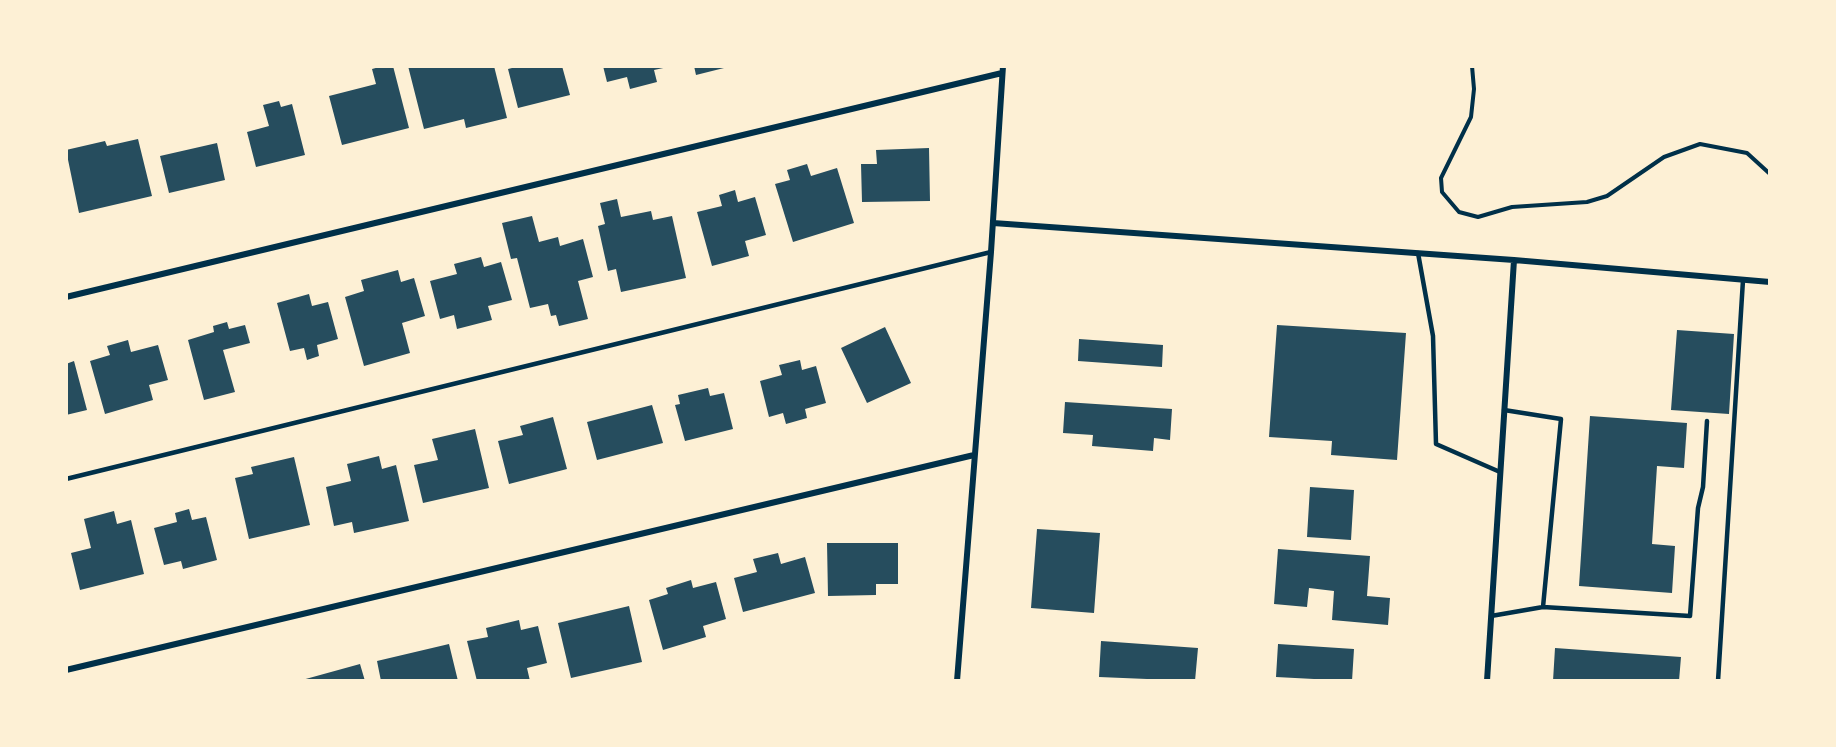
<!DOCTYPE html>
<html>
<head>
<meta charset="utf-8">
<style>
	body { margin:0 }
	#map { position:relative; width:1836px; height:747px; overflow:hidden; background:#fdf0d5; font-family:"IBM Plex Sans",sans-serif }
	canvas { display:block }
	.frame { position:absolute; inset:0; border:68px solid #fdf0d5; pointer-events:none }
</style>
</head>
<body>
<div id="map">
<canvas width="1836" height="747"></canvas>
<div class="frame"></div>
</div>
<script>
const c = document.querySelector('canvas').getContext('2d');
c.lineJoin = 'round';
function fillPath(path, color) {
  c.fillStyle = color;
  c.fill(path, 'evenodd');
}
function strokePath(path, color, width, dash) {
  c.strokeStyle = color;
  c.lineWidth = width;
  c.lineCap = dash ? 'butt' : 'round';
  c.setLineDash(dash || []);
  c.stroke(path);
}
const building = new Path2D(`
	M383 66H393L409 128 342 145 329 96 376 84 372 69Z
	M408 66H494L507 118 466 128 464 119 424 129Z
	M520 66H562L570 95 518 108 508 69Z
	M603 66H668V67L654 70 657 82 630 89 627 77 607 82Z
	M694 66H728V67L696 75Z
	M279 101 281 107 292 104 305 155 256 167 247 132 269 126 263 105Z
	M138 139 152 196 79 213 66 150 105 141 107 146Z
	M217 143 225 180 169 193 160 156Z
	M929 148 930 201 862 202 861 164H877L876 150Z
	M807 164 811 176 837 168 854 223 793 242 775 184 790 180 787 170Z
	M735 190 738 202 755 197 766 235 745 241 749 256 712 266 697 212 722 206 719 195Z
	M617 199 621 217 651 211 653 220 672 216 686 278 621 292 616 269 608 271 598 226 605 224 600 203Z
	M532 216 539 242 558 237 560 246 583 239 593 277 578 281 588 319 559 326 556 315 551 316 548 304 530 308 517 258 511 259 502 223Z
	M481 257 484 267 501 262 512 300 488 306 492 320 457 329 454 315 440 319 430 281 457 274 454 264Z
	M398 270 401 282 414 278 425 316 402 323 410 353 364 366 345 297 364 291 361 280Z
	M309 294 312 306 328 302 338 339 317 345 319 356 307 360 304 348 290 351 277 303Z
	M227 322 229 329 245 325 250 343 223 350 235 392 204 400 188 340 214 332 213 326Z
	M1277 325 1406 333 1397 460 1331 455 1332 441 1269 437Z
	M885 327 911 383 867 403 841 348Z
	M1677 330 1734 334 1729 414 1671 410Z
	M1079 339 1163 345 1162 367 1078 361Z
	M128 340 131 352 158 345 168 380 149 385 153 400 105 414 90 361 110 355 107 346Z
	M800 360 802 370 816 366 826 403 805 409 807 418 786 424 783 413 769 417 760 381 782 375 779 365Z
	M74 361 87 410 66 415V364Z
	M708 388 710 396 724 393 733 429 685 441 675 405 680 404 678 395Z
	M1065 402 1172 409 1170 440 1154 438 1153 451 1092 446 1093 435 1063 433Z
	M652 405 663 443 597 460 587 422Z
	M1590 416 1687 423 1684 468 1657 466 1652 544 1675 546 1672 593 1579 586Z
	M553 417 567 469 509 484 498 441 523 435 520 426Z
	M475 429 489 488 423 503 414 465 438 460 432 439Z
	M379 456 382 469 396 465 409 521 354 533 352 522 334 526 326 487 351 481 347 464Z
	M294 457 310 525 249 539 235 478 253 474 251 467Z
	M1310 487 1354 490 1351 540 1307 537Z
	M189 509 192 520 206 517 217 560 183 569 181 561 164 565 154 528 177 522 175 513Z
	M114 511 117 524 131 520 144 574 80 590 71 553 91 548 84 519Z
	M1037 529 1100 533 1094 613 1031 608Z
	M827 543H898V584H876V595L828 596Z
	M1278 549 1370 556 1367 596 1390 598 1388 625 1332 620 1334 591 1309 588 1307 607 1274 604Z
	M778 553 781 564 805 557 815 593 743 612 734 578 757 572 753 559Z
	M691 580 693 588 716 582 726 619 703 626 706 637 663 650 649 600 668 594 666 588Z
	M629 606 642 662 571 678 558 623Z
	M519 620 521 630 538 626 547 663 527 668 530 681H477L467 641 488 637 486 628Z
	M1101 641 1198 648 1195 681 1099 677Z
	M449 644 458 681H381L377 661Z
	M1278 644 1354 649 1352 681 1276 677Z
	M1555 648 1681 657 1679 681H1553Z
	M360 664 365 681H302V680Z`);
const path = new Path2D(`
	M1472 66 1474 89 1471 117 1441 178 1442 192 1459 212 1478 217 1512 207 1587 202 1607 196 1664 157 1700 144 1747 153 1770 174`);
const service = new Path2D(`
	M1418 253 1433 336 1436 444 1500 472
	M1504 410 1561 419 1543 607
	M66 479 991 252
	M1491 616 1543 607 1690 616 1698 508 1703 487 1707 421
	M1718 681 1743 280`);
const minor = new Path2D(`
	M993 223 1514 260 1770 282
	M66 297 1002 73
	M66 670 974 455
	M957 681 991 252 1003 66
	M1487 681 1514 260`);
fillPath(building, '#264d5e');
strokePath(path, '#003049', 4);
strokePath(service, '#003049', 4.5);
strokePath(minor, '#003049', 6);
</script>
</body>
</html>
